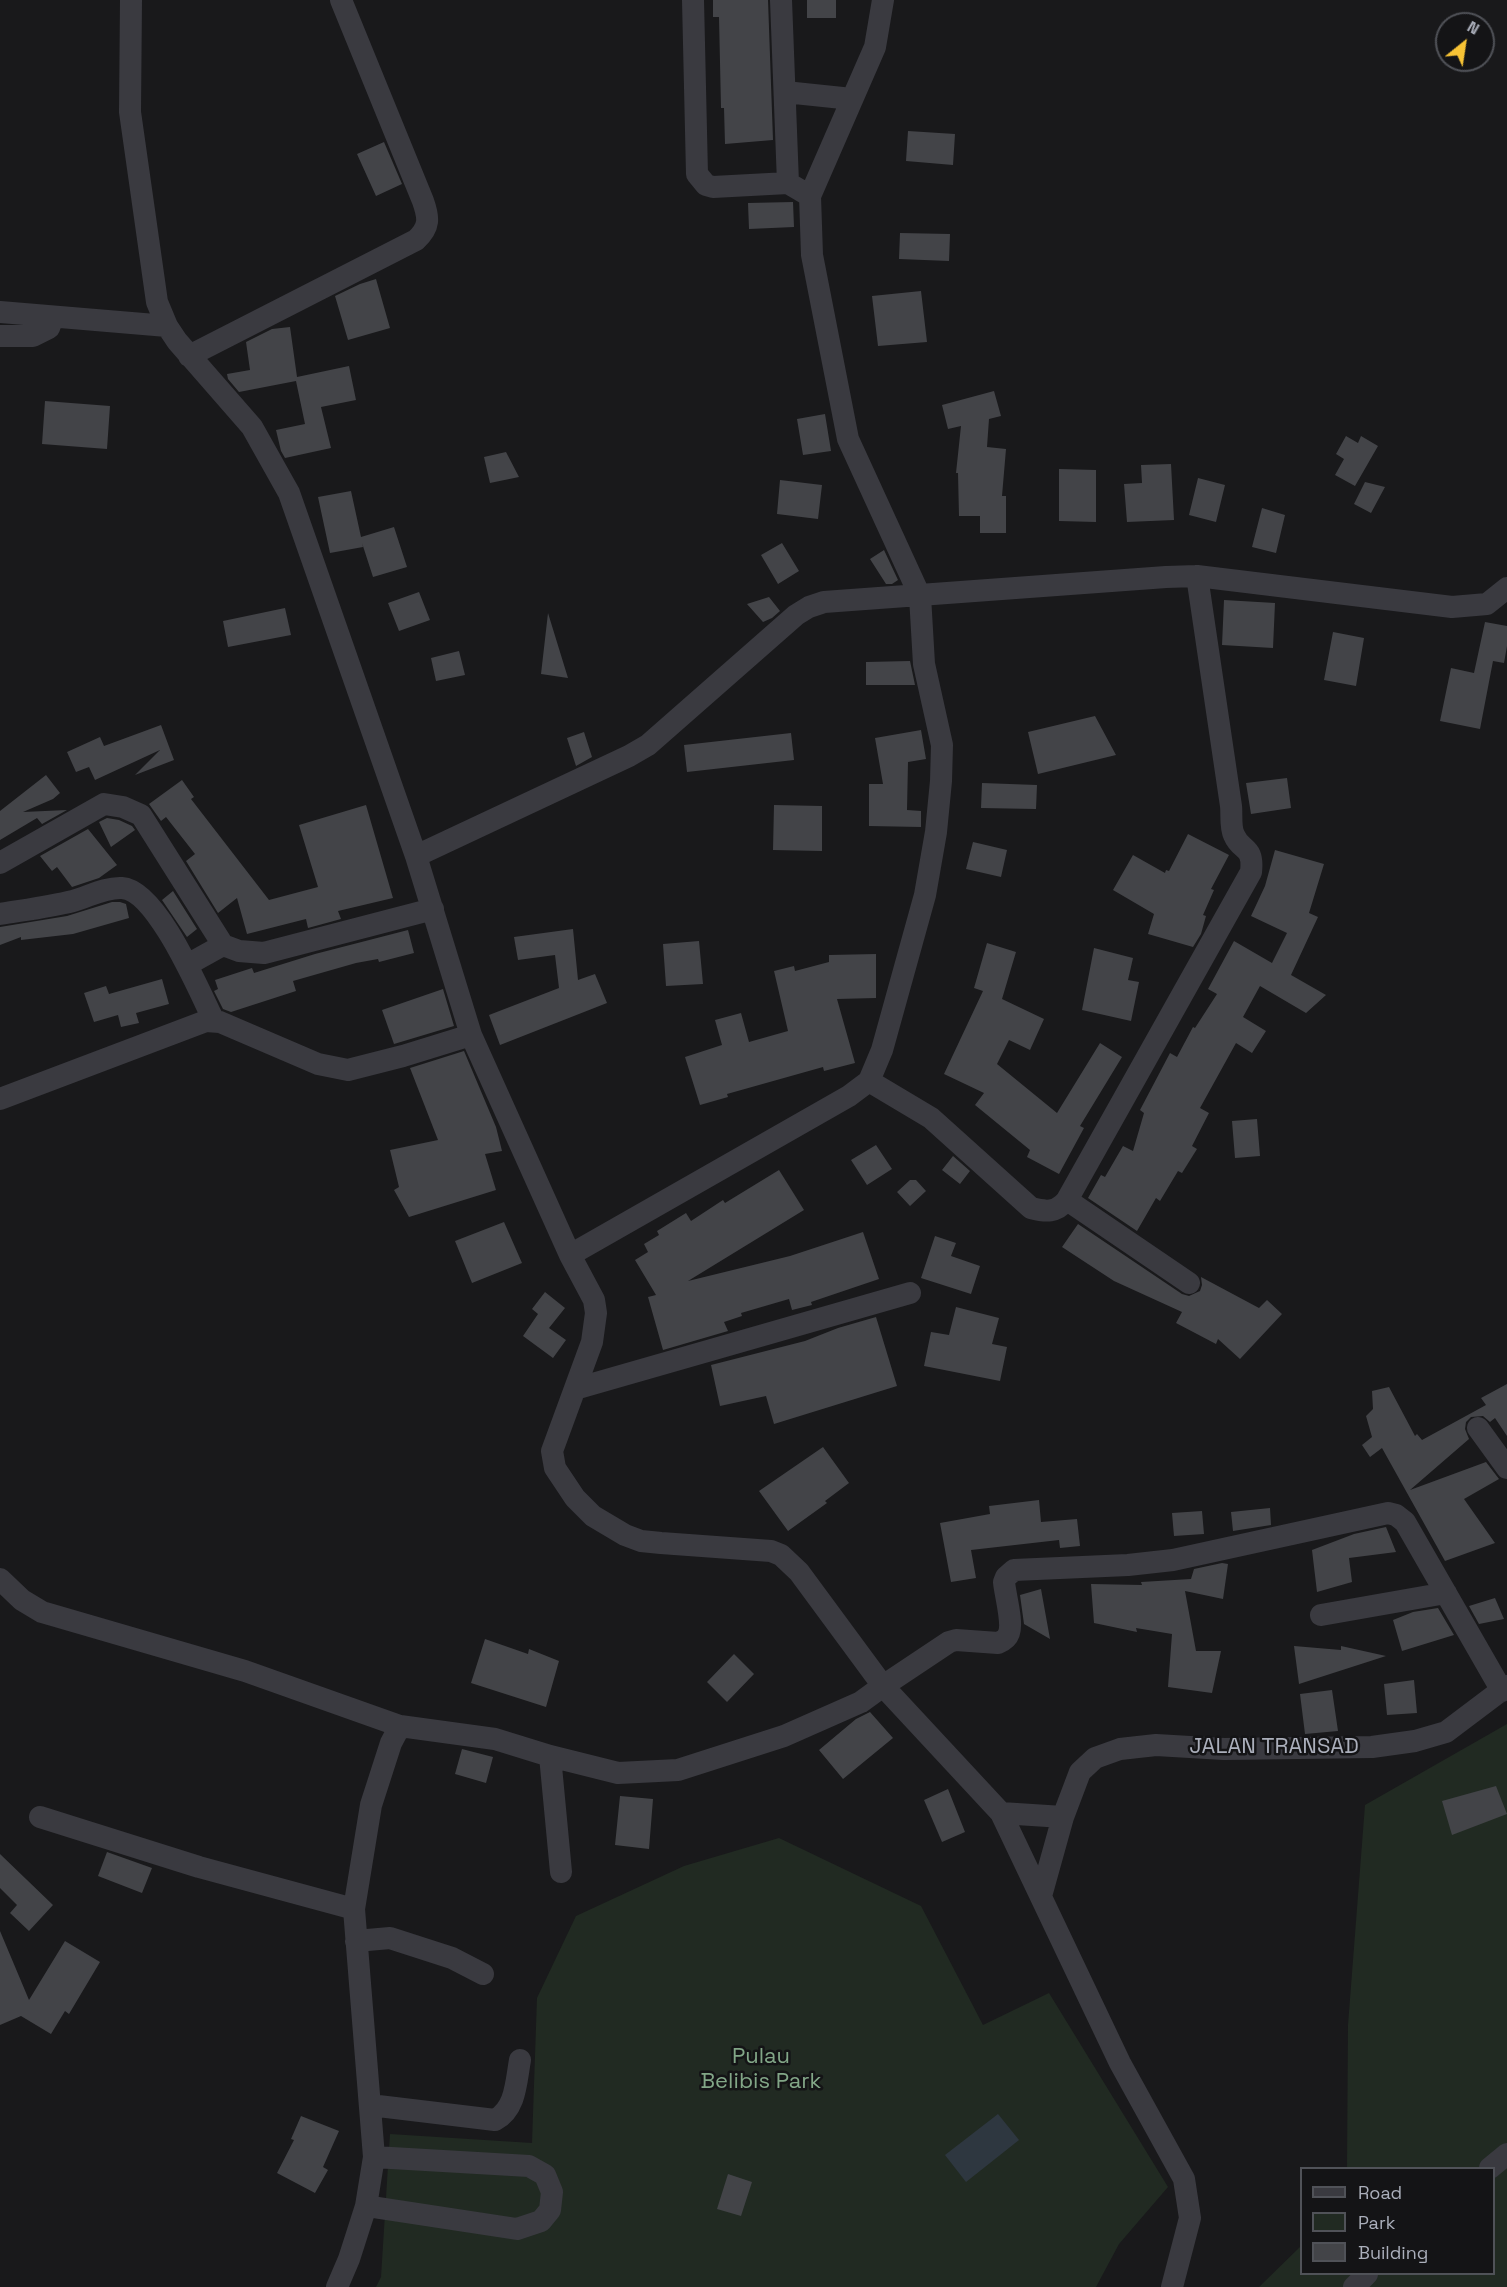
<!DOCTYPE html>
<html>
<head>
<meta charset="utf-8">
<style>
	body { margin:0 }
	#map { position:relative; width:1507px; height:2287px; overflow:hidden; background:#19191b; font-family:"Space Grotesk",sans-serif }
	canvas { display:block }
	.legend { position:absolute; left:1300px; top:2167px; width:195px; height:108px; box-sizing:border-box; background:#141416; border:2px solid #505258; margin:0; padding:8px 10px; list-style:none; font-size:18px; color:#abafbb }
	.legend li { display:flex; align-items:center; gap:12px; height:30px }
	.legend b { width:30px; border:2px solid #505258 }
	.north { position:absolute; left:1435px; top:12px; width:60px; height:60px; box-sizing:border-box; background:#141416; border:2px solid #505258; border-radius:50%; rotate:30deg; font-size:16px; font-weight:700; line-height:24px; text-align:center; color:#abafbb }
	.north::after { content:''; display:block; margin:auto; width:21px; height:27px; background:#f7c335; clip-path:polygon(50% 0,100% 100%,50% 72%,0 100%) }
</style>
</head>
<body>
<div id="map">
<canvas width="1507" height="2287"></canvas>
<ul class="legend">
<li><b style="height:8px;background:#3a3a40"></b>Road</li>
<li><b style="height:16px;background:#212a22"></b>Park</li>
<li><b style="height:16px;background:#434448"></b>Building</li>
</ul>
<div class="north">N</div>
</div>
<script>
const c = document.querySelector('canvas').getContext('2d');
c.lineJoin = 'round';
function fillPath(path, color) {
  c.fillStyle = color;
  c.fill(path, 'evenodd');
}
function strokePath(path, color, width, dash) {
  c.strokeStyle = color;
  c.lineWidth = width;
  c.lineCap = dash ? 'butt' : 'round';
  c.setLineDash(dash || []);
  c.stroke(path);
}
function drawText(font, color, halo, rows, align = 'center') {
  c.font = font + ' "Space Grotesk",sans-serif';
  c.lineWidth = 5;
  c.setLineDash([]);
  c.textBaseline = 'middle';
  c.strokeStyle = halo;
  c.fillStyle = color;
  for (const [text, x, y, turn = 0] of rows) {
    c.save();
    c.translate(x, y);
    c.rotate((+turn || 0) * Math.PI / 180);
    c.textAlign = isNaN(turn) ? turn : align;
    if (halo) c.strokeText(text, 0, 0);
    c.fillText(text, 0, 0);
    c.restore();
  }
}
const green = new Path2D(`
	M1507 1724V2287H1259L1301 2246 1302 2274H1494V2168H1347L1348 2025 1365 1805Z
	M779 1838 921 1906 983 2025 1049 1993 1168 2187 1119 2244 1096 2287H376L381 2277 390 2134 532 2143 537 1998 576 1916 684 1866Z`);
const water = new Path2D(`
	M998 2114 1019 2140 966 2182 945 2155Z`);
const building = new Path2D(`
	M713 0H768L773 140 725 144 724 108H721L719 17H713Z
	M807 0H836V18H807Z
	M908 131 955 134 953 165 906 161Z
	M384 142 402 184 376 196 357 154Z
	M793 202 794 227 749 229 748 203Z
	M900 233 950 234 949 261 899 259Z
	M376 279 390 328 348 340 335 296 360 284Z
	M921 291 927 342 878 346 872 296Z
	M290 327 297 377 349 366 356 400 321 407 331 448 285 458 281 451 276 430 305 424 296 381 239 392 228 379 227 374 250 370 246 342 272 329Z
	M994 391 1001 416 989 419 987 447 1006 449 1002 496H1006V533H980V516H959L958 473H956L961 426 948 429 942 405Z
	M45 401 110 406 107 449 42 444Z
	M825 414 831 451 803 455 797 419Z
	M1346 436 1358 443 1361 436 1378 446 1355 486 1335 475 1344 459 1336 454Z
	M506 452 519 477 490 483 484 457Z
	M1171 464 1174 520 1127 522 1124 484 1142 483 1141 465Z
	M1059 469 1096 470V522L1059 521Z
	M1198 478 1225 485 1216 522 1189 515Z
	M780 480 822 485 818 519 777 514Z
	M1365 482 1385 487 1371 513 1354 504Z
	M351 491 361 537 394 527 407 567 373 577 362 543 363 547 330 553 318 497Z
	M1262 508 1285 515 1276 553 1252 547Z
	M782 543 799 571 778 584 761 555Z
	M884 550 898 580 892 584H886L870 559Z
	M419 592 430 620 399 631 388 603Z
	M769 597 780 611 772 618 763 622 747 604Z
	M1224 600 1275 603 1273 648 1222 645Z
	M285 608 291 635 228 647 223 621Z
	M548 613 568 678 541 674Z
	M1485 622 1507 626V646L1504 663 1493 661 1480 729 1440 721 1451 668 1474 673Z
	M1333 632 1364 638 1356 686 1324 680Z
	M459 651 465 675 436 681 431 658Z
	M910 661 915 685H866V662Z
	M1095 716 1116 755 1038 774 1028 732Z
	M161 725 174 760 135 775 160 750 95 780 89 767 76 772 67 752 100 737 104 746Z
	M921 730 926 759 908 762 907 810 921 811V827L869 826V784H883L875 738Z
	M584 732 592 757 576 766 567 738Z
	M791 733 794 760 687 772 684 745Z
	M46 775 60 793 53 799 23 812 67 810 42 824 37 818 0 840V811Z
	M1287 778 1291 808 1251 814 1246 783Z
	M182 780 194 797 191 799 269 900 318 887 299 825 366 805 393 898 338 911 341 919 308 928 306 919 247 934 237 898 218 913 186 861 195 854 166 817 161 821 149 804Z
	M982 783 1037 785 1036 809 981 808Z
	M774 805 822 806V851L773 850Z
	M107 818 119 820 132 826 135 830 111 847 99 822Z
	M88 829 117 865 99 878 72 887 57 867 52 871 40 856Z
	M1188 834 1229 855 1211 889 1214 890 1203 915 1206 916 1201 934 1193 947 1148 934 1154 914 1113 890 1133 855 1165 873 1166 870 1169 871Z
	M973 842 1007 850 1001 877 966 869Z
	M1275 850 1324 864 1309 913 1318 917 1291 975 1326 995 1306 1013 1260 986 1243 1017 1266 1031 1252 1053 1236 1043 1200 1108 1209 1113 1192 1146 1197 1149 1182 1173 1178 1171 1160 1201 1156 1198 1137 1231 1088 1198 1101 1175 1105 1177 1123 1146 1133 1151 1144 1113 1140 1110 1170 1053 1177 1057 1193 1027 1195 1028 1217 994 1208 989 1234 941 1272 963 1287 933 1251 916 1265 886Z
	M173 891 197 929 187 937 162 900Z
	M112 902H120L126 904 129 918 73 934 21 940V937L0 945V927L67 916Z
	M573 929 578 980 595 974 607 1003 500 1045 489 1015 559 988 555 955 518 960 514 937Z
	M408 930 414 953 379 962 378 959 356 963 293 981 296 991 231 1012 223 1009 214 991 218 989 215 980 252 968 254 973 315 954Z
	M699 941 703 984 666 986 663 944Z
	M987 943 1016 952 1002 999 1044 1019 1030 1050 1009 1040 997 1064 1057 1113 1100 1043 1122 1057 1080 1126 1084 1128 1059 1174 1027 1157 1030 1150 975 1105 984 1093 944 1074 983 991 974 988Z
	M1094 948 1133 958 1128 980 1139 982 1131 1021 1082 1010Z
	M876 954V998L837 999 855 1063 824 1071 823 1067 727 1094 728 1097 700 1105 685 1057 722 1045 715 1020 741 1013 749 1042 788 1031 774 971 794 966 795 971 829 962V955Z
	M162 979 169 1004 136 1013 139 1023 121 1027 118 1015 94 1022 84 993 106 986 109 994Z
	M443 989 454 1026 394 1044 382 1010Z
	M464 1051 496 1127 502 1151 485 1154 496 1190 409 1217 394 1190 399 1187 390 1150 438 1140 410 1068Z
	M1257 1119 1260 1156 1235 1158 1232 1121Z
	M876 1145 892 1169 867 1185 851 1160Z
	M953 1156 970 1171 960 1184 942 1170Z
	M779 1170 804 1210 688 1281 790 1256 863 1232 879 1279 811 1302 812 1305 792 1310 789 1299 741 1313 742 1316 724 1322 728 1331 663 1350 648 1297 656 1295 635 1260 648 1252 644 1244 659 1235 657 1231 686 1213 691 1221 723 1200 725 1203Z
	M910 1180H916L926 1191 910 1206 897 1192Z
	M504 1222 522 1263 472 1283 455 1241Z
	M1078 1224 1182 1294 1189 1296 1200 1291 1202 1285 1201 1277 1259 1308 1267 1300 1282 1314 1240 1359 1218 1339 1216 1344 1176 1323 1182 1312 1114 1281 1062 1247Z
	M935 1236 956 1243 951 1256 980 1266 971 1294 921 1278Z
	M545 1292 565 1308 549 1328 566 1340 553 1358 523 1336 538 1314 532 1309Z
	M956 1307 999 1318 992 1344 1007 1347 1000 1381 924 1366 931 1332 949 1335Z
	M876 1317 897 1386 774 1424 766 1396 720 1406 711 1365 805 1341 838 1328Z
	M1507 1384V1436L1495 1418 1490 1422 1483 1416 1471 1417 1466 1422 1465 1429 1469 1439 1410 1490 1486 1462 1499 1479 1464 1499 1495 1543 1445 1561 1382 1448 1370 1457 1362 1445 1372 1437 1366 1416 1373 1409 1372 1391 1389 1387 1415 1436 1417 1434 1422 1440 1486 1405 1481 1398Z
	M823 1447 849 1483 825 1501 827 1503 788 1531 759 1491Z
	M1039 1500 1041 1522 1077 1519 1080 1546 1060 1548 1059 1540 971 1550 976 1578 951 1582 940 1523 990 1514 989 1506Z
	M1270 1508 1271 1525 1233 1531 1231 1512Z
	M1202 1511 1204 1534 1174 1536 1172 1513Z
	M1386 1527 1396 1552 1349 1558 1352 1582 1317 1592 1312 1550 1354 1534Z
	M1222 1563 1228 1564 1223 1599 1185 1591 1196 1651H1221L1212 1693 1168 1687 1172 1634 1136 1628 1137 1632 1094 1623 1091 1584 1142 1585 1141 1582 1191 1579 1194 1569Z
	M1041 1589 1050 1639 1024 1624 1020 1595Z
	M1495 1598 1504 1619 1479 1624 1469 1606Z
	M1438 1608 1454 1635 1402 1651 1393 1620 1413 1612Z
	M485 1639 528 1654 529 1649 559 1661 546 1707 471 1683Z
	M1294 1646 1341 1650V1646L1386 1656 1299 1684Z
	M734 1654 754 1674 727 1702 707 1682Z
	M1414 1680 1417 1713 1387 1715 1384 1684Z
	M1332 1690 1338 1731 1305 1734 1300 1694Z
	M870 1712 893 1738 843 1779 819 1750 856 1719Z
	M462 1749 493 1757 486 1783 455 1774Z
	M1496 1786 1507 1814 1452 1835 1442 1801Z
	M948 1789 965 1832 942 1842 924 1800Z
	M620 1796 653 1799 649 1849 615 1845Z
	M107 1852 152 1868 142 1893 98 1876Z
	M0 1854 53 1905 29 1931 10 1913 17 1905 0 1888Z
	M0 1931 29 2000 65 1941 100 1962 69 2014 65 2011 51 2034 21 2016 0 2025Z
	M301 2116 339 2131 323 2167 328 2170 315 2193 277 2173 294 2140 291 2139Z
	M728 2174 752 2182 741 2216 717 2209Z`);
const minor = new Path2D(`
	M131 0 130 112 157 302 167 326 177 341 252 427 289 493 416 856 471 1035 570 1255 594 1300 596 1313 592 1342 552 1451 555 1468 575 1498 593 1516 625 1535 641 1541 661 1543 771 1551 781 1555 799 1572 883 1686 949 1642 956 1640 998 1643C1003 1641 1007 1639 1009 1633 1013 1622 1005 1594 1004 1582L1006 1577 1014 1570 1128 1565 1173 1560 1388 1513 1396 1515 1405 1522 1502 1691
	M693 0 697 174 706 185 713 187 788 183 810 196
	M781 0 788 183
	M785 92 852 99
	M0 312 167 326
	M0 336H33L49 328 53 317
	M189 356 416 240C430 227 429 218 423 201L341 0
	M416 856 629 756 648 745 796 615 809 607 824 602 1166 577 1197 576 1452 607 1487 604 1507 588
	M0 863 104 804 123 807 141 815 223 945 239 951 264 953 433 909
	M0 914C24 910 49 907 73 901 88 897 105 887 122 888 157 890 199 991 214 1021
	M187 965 223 945
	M869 1081 931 1118 1031 1208C1046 1212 1056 1213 1067 1200L1251 872C1254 845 1241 852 1234 835 1230 827 1232 815 1231 806L1197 576
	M0 1099 206 1021 220 1022 318 1064 348 1070 403 1056 471 1035
	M1067 1200 1189 1283
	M570 1255 849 1096 869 1081 882 1050 925 895 936 832 941 781 942 745 924 664 920 596 848 439 812 255 810 196 875 47 883 0
	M575 1389 910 1293
	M1478 1428 1507 1468
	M0 1579 22 1600 42 1612 245 1671 400 1726
	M1321 1615 1446 1593
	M550 1756 561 1872
	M1001 1813 1063 1817
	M40 1817 199 1867 354 1909
	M1041 1896 1063 1817 1080 1772 1095 1758 1120 1749 1156 1745 1224 1749 1372 1747 1415 1741 1446 1732 1507 1686
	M356 1941 390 1938 452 1958 483 1974
	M370 2105 495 2120C516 2109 516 2082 520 2060
	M1490 2168 1507 2154
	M366 2206 517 2229 541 2221 550 2210 552 2192 545 2175 529 2166 374 2157
	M337 2287 349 2259 366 2206 374 2157 354 1909 371 1805 391 1743 400 1726 495 1739 550 1756 618 1773 678 1770 784 1736 861 1702 883 1686 1001 1813 1120 2063 1184 2179 1190 2218 1172 2287
	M1354 2287 1367 2274`);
const streetNames = [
	["JALAN TRANSAD",1274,1747]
];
const parkNames = [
	["Pulau",761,2057],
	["Belibis Park",761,2082]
];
fillPath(green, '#212a22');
fillPath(water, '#2e3740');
fillPath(building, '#434448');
strokePath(minor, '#3a3a40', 22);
drawText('22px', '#abafbb', '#141416', streetNames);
drawText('22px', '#82a687', '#141416', parkNames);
</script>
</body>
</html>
